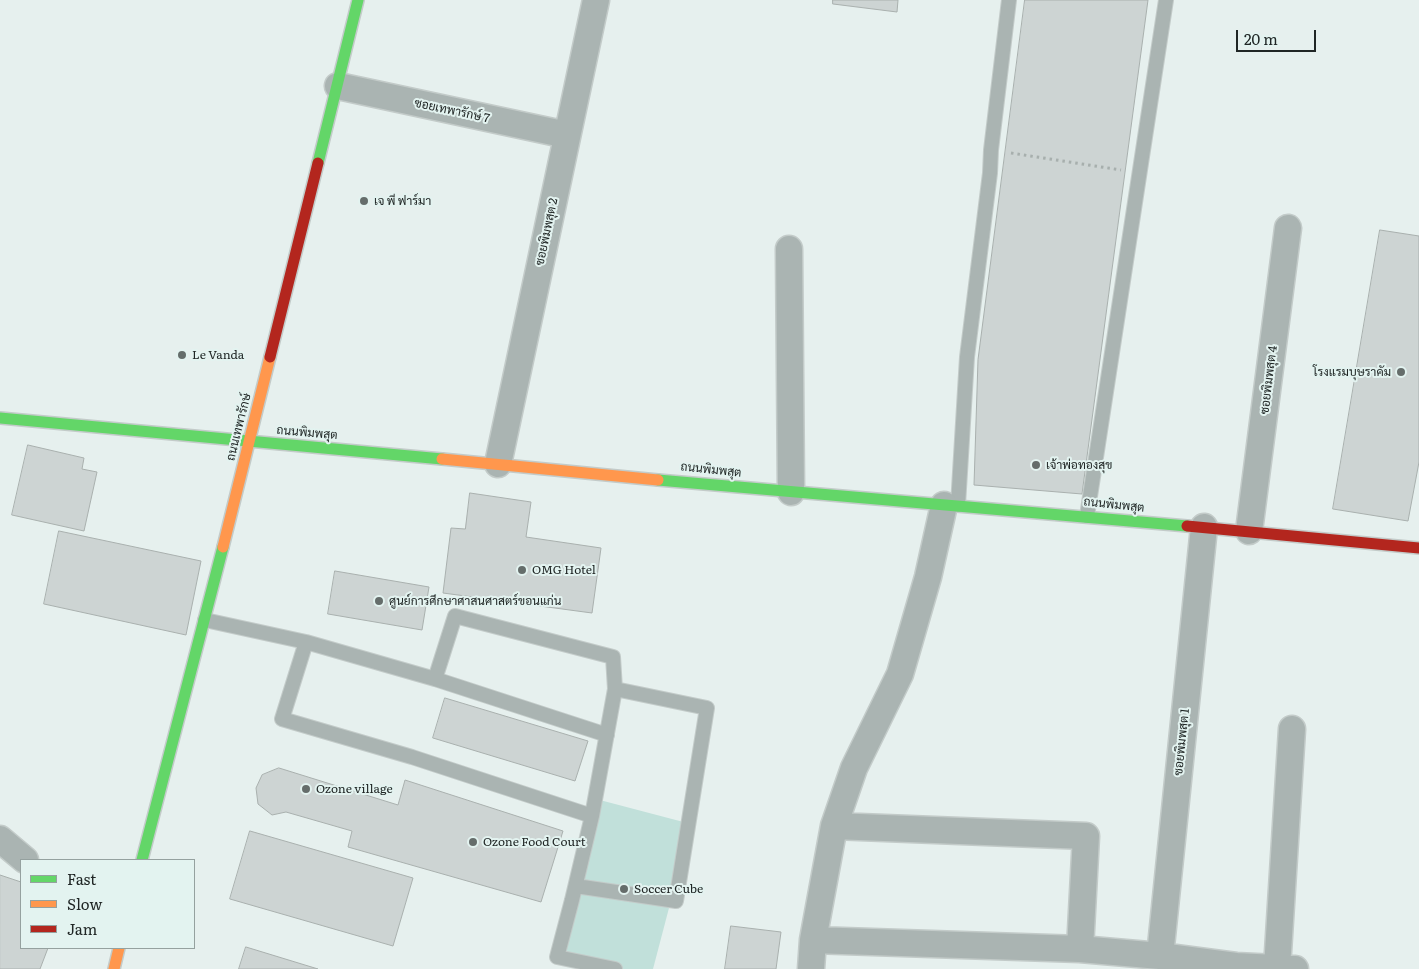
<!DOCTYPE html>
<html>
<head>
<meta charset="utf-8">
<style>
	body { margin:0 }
	#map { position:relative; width:1419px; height:969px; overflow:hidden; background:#e6f0ee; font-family:Literata,serif }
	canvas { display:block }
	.legend { position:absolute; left:20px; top:859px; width:175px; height:90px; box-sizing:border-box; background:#e3f3f0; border:1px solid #95a19f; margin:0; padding:6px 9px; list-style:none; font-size:15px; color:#202625 }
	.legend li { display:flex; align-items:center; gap:10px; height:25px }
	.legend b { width:25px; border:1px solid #95a19f }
	.scale { position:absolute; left:1236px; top:30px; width:80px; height:22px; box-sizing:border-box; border:2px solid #202625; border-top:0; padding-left:6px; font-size:15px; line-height:18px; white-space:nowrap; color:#202625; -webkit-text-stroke:4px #e3f3f0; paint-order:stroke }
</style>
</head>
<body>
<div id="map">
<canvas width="1419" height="969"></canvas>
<ul class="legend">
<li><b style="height:6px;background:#63d668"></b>Fast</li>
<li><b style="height:6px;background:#ff974d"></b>Slow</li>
<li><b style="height:6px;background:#b3261e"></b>Jam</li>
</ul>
<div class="scale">20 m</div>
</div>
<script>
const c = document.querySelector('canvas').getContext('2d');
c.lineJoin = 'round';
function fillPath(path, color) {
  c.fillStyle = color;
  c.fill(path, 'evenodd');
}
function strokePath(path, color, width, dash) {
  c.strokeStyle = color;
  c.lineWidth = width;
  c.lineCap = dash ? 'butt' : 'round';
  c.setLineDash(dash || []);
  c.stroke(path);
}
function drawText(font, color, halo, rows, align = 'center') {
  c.font = font + ' Literata,Sarabun,serif';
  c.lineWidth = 4;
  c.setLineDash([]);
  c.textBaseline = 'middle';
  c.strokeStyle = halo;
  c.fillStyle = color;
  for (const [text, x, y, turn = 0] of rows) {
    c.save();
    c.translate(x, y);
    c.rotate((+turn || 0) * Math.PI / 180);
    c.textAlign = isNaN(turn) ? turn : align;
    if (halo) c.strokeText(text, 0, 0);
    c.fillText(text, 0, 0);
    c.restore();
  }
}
const green = new Path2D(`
	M596 799 691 824 653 969H615L557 953Z`);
const building = new Path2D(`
	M833 0H898L897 12 833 4Z
	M1025 0H1148L1082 494 974 485 978 360Z
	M1380 230 1419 236V462L1408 521 1333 509Z
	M28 445 84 458 82 469 97 472 84 531 12 515Z
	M470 493 531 502 526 537 601 548 592 613 443 593 451 528 465 529Z
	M59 531 201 561 186 635 44 604Z
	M335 571 429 587 422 630 328 614Z
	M445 698 588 741 575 781 433 738Z
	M279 768 398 805 405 780 563 831 541 902 348 847 352 831 286 812 272 815 258 804 256 788 262 775Z
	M250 831 413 878 393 946 230 899Z
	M0 875 21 882V948H48L40 969H0Z
	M731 926 781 932 776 969H725Z
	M246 947 318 969H239Z`);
const path = new Path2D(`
	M1011 153 1121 170`);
const lane = new Path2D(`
	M958 505 967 357 990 173 991 150 1009 0
	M1087 516 1166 0
	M205 620 306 642 435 679 607 735
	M306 642 282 719 412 757 592 816
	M435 679 455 616 613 657 615 689 592 816 572 900 557 957 615 969
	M576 886 676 901 707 708 615 689`);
const street = new Path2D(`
	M338 86 567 135
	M789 249 791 492
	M498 464 596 0
	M1249 531 1288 228
	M834 826 1086 836 1080 949
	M0 839 25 860
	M813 940 1080 949 1160 956 1236 966 1295 969
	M1160 956 1204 527
	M1277 968 1292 729
	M811 969 813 940 834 826 854 768 900 674 928 577 944 505`);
const fast = new Path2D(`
	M318 163 358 0
	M0 418 442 459
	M658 480 1187 526
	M142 860 223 547`);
const slow = new Path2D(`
	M442 459 658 480
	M223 547 270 357
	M114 969 119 948`);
const jam = new Path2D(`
	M270 357 318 163
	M1187 526 1419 548`);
const markers = [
	[364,201,5,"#656d6b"],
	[182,355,5,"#656d6b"],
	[1401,372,5,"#656d6b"],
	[1036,465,5,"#656d6b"],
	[522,570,5,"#656d6b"],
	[379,601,5,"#656d6b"],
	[306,789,5,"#656d6b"],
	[473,842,5,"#656d6b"],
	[624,889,5,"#656d6b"]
];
const streetNames = [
	["ซอยเทพารักษ์ 7",452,111,12],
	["ซอยพิมพสุต 2",547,232,-78],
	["ซอยพิมพสุต 4",1269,380,-83],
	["ถนนเทพารักษ์",239,427,-76],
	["ถนนพิมพสุต",307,433,5],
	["ถนนพิมพสุต",711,470,6],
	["ถนนพิมพสุต",1114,505,6],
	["ซอยพิมพสุต 1",1182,742,-84]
];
const poiNames = [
	["เจ พี ฟาร์มา",374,201],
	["Le Vanda",192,355],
	["โรงแรมบุษราคัม",1391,372,"right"],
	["เจ้าพ่อทองสุข",1046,465],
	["OMG Hotel",532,570],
	["ศูนย์การศึกษาศาสนศาสตร์ขอนแก่น",389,601],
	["Ozone village",316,789],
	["Ozone Food Court",483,842],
	["Soccer Cube",634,889]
];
fillPath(green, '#c1e0da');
fillPath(building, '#cdd4d3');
strokePath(building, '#a9b0ae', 1);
strokePath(lane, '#c3cbc9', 16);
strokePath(street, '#c3cbc9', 29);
strokePath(fast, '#c3cbc9', 14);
strokePath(slow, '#c3cbc9', 14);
strokePath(jam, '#c3cbc9', 14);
strokePath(path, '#a7afad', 3, [2.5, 4]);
strokePath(lane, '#aab4b2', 14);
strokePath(street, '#aab4b2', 26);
strokePath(fast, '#63d668', 11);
strokePath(slow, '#ff974d', 11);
strokePath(jam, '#b3261e', 11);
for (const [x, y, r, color] of markers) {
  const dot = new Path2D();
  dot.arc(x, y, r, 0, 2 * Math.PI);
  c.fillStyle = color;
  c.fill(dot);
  strokePath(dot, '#e3f3f0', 2);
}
drawText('12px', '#202625', '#e3f3f0', streetNames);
drawText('12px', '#202625', '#e3f3f0', poiNames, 'left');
</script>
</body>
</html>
